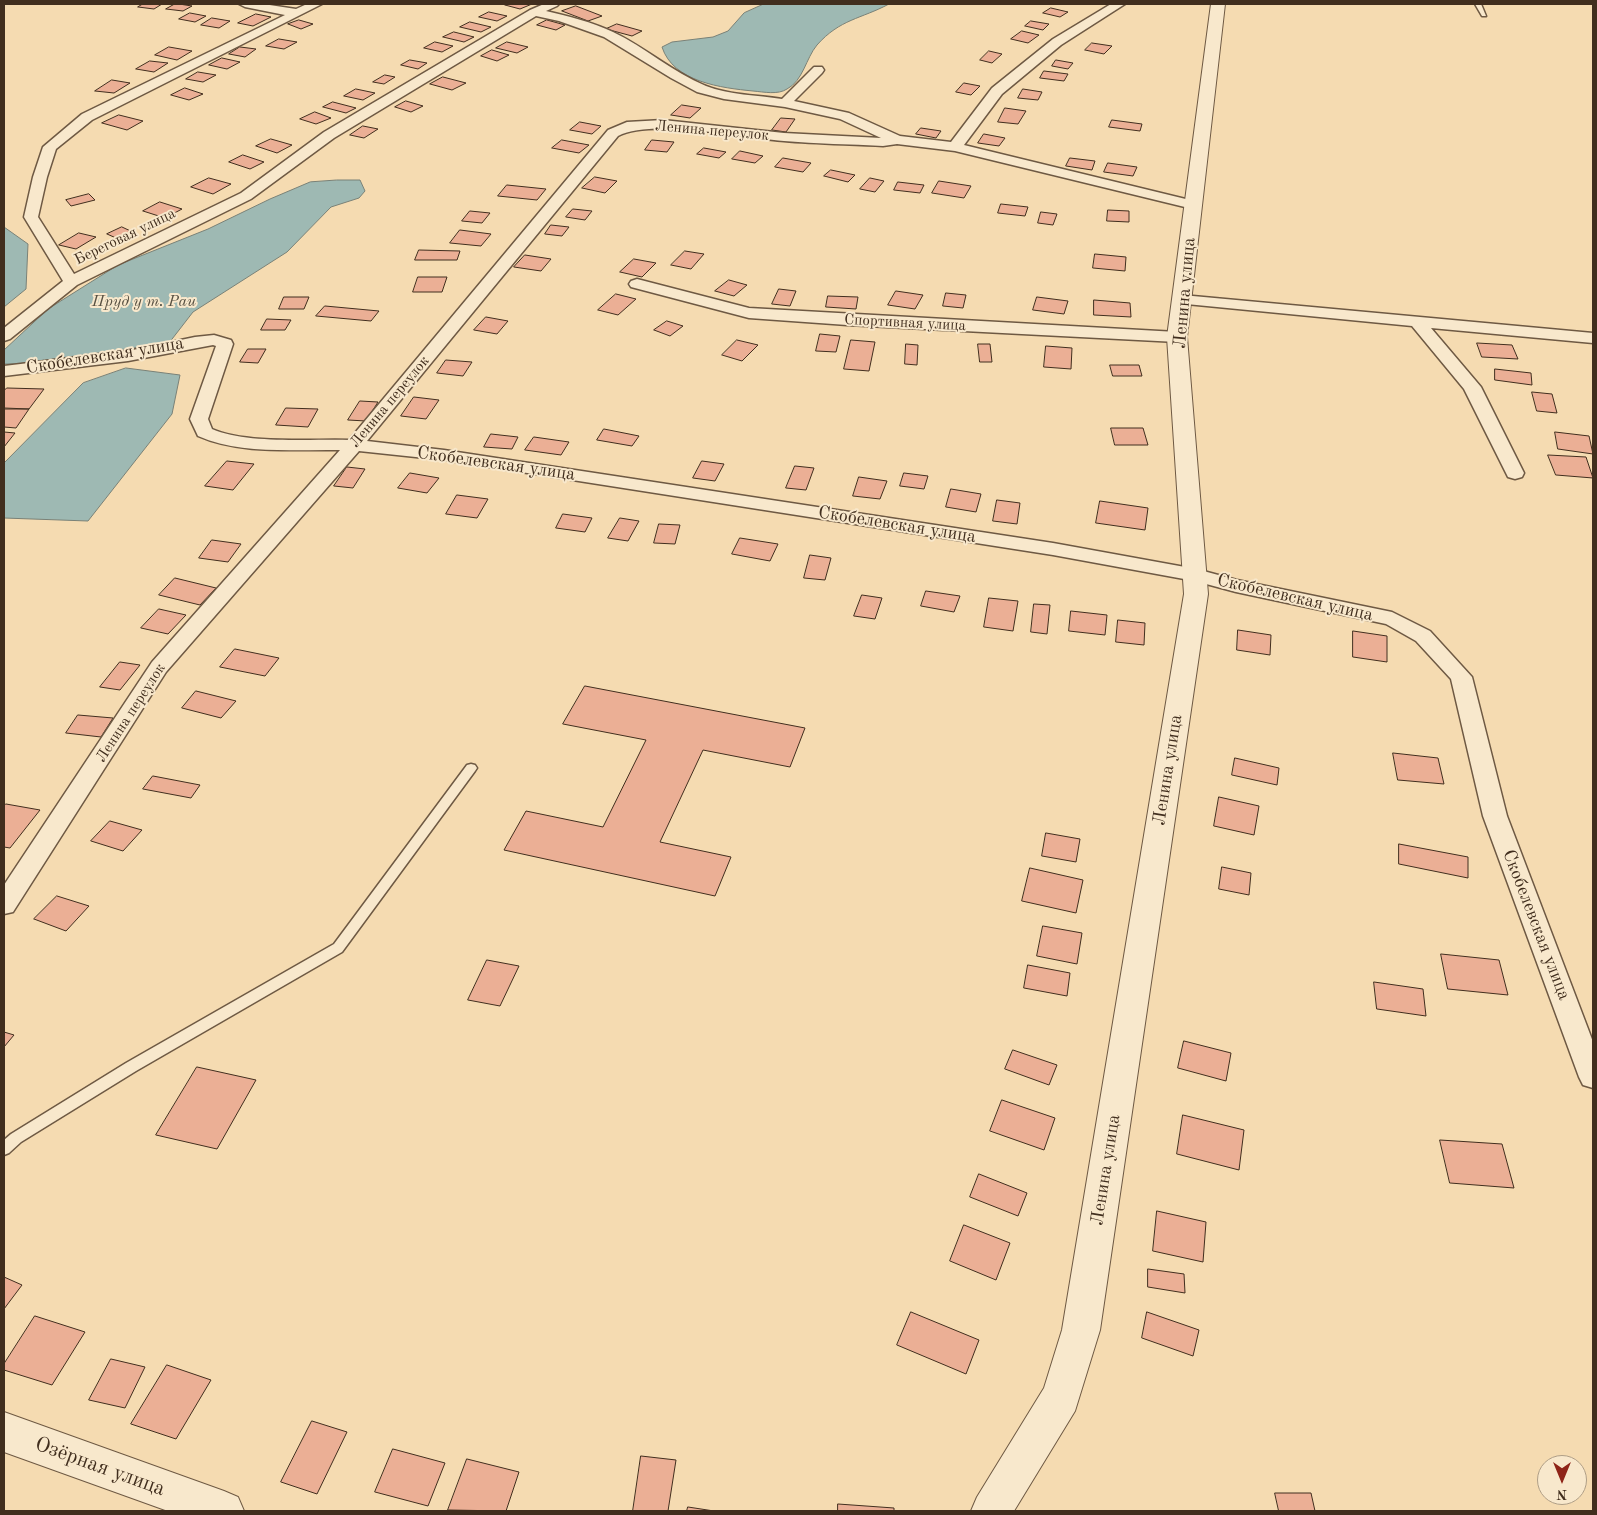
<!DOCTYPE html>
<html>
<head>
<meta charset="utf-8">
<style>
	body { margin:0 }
	#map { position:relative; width:1597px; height:1515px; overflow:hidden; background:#f5dbb1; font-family:"Old Standard TT",serif }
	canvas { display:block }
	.frame { position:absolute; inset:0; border:5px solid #412e1e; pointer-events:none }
	.north { position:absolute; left:1537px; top:1455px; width:50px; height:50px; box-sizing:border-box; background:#f8e8cc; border:1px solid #af9e86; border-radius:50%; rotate:180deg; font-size:14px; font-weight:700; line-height:20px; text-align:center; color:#412e1e }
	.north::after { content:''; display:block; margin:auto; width:18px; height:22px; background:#8f2418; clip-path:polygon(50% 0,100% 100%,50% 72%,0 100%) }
</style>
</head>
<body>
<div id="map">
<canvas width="1597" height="1515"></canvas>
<div class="frame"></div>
<div class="north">N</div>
</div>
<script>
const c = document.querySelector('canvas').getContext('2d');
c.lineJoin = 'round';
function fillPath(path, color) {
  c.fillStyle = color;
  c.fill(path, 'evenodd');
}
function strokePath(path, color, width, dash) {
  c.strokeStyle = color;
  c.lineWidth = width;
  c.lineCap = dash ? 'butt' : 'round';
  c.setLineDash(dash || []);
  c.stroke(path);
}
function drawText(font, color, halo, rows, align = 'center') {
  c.font = font + ' "Old Standard TT",serif';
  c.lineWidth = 4;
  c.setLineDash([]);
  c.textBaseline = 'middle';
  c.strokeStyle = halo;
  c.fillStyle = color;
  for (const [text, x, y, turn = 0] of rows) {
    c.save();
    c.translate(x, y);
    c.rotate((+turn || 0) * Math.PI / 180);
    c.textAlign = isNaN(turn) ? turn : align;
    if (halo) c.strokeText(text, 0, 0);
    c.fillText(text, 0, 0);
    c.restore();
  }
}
const water = new Path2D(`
	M764 4H889C861 19 840 19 817 45 806 58 803 81 787 89 778 95 764 92 753 91 722 88 673 82 662 47L672 42 713 37 728 31 744 13Z
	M337 180H360L365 191 359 198 331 207 287 252 193 312 169 343 17 364H4V350L48 309 118 265 208 229 270 199 310 182Z
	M4 227 28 244 26 289 4 307Z
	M126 368 180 375 172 414 88 521 4 518V463L83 383Z`);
const building = new Path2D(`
	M143 4H162L154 9 138 7Z
	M175 4H179L192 6 183 11 166 9Z
	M509 4H532L520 9 505 5Z
	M576 6 602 16 588 21 562 11Z
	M1051 8 1068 12 1060 17 1043 13Z
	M489 12 507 16 497 21 479 17Z
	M190 13 206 16 195 22 179 19Z
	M256 14 271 17 253 26 238 23Z
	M212 18 230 21 219 28 201 25Z
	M299 20 313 24 301 29 288 24Z
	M547 20 565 25 556 30 537 25Z
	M1031 21 1049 24 1043 30 1025 26Z
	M470 22 491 27 481 32 460 27Z
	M617 24 642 31 632 36 606 29Z
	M1022 31 1039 35 1028 43 1011 39Z
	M454 32 474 37 464 42 443 37Z
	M279 39 297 42 284 49 266 46Z
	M435 42 453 46 442 52 424 48Z
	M507 42 528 47 517 53 496 48Z
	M1092 43 1112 46 1104 54 1085 50Z
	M169 47 192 51 177 60 155 55Z
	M240 47 256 49 245 57 229 54Z
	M492 50 509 55 497 61 481 56Z
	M989 51 1002 54 992 63 980 60Z
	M222 58 240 62 227 69 209 65Z
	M410 60 427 63 418 69 401 65Z
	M1056 60 1073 63 1068 69 1052 66Z
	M150 61 168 63 154 72 136 69Z
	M1044 71 1068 74 1064 81 1040 78Z
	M198 72 216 75 203 82 186 79Z
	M385 75 395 77 384 84 373 82Z
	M443 77 466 83 452 90 430 84Z
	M112 80 130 83 114 93 95 91Z
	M964 83 980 86 971 95 956 92Z
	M185 88 203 94 189 100 171 95Z
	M356 89 375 93 363 100 344 96Z
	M1023 89 1042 92 1038 100 1018 98Z
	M406 101 423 106 411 112 395 107Z
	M333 102 356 108 346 113 323 107Z
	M682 105 701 108 690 118 671 115Z
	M1005 108 1026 111 1018 124 998 122Z
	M315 112 331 118 316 124 300 119Z
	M119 115 143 121 127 130 102 123Z
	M781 118 795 119 786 132 772 130Z
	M1112 120 1142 124 1140 131 1109 127Z
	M580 122 601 126 592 134 570 130Z
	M363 126 378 129 364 138 350 135Z
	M921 128 941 131 936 138 916 134Z
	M984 134 1005 138 999 146 978 143Z
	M271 139 292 145 277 153 256 146Z
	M562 140 589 145 579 153 552 148Z
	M652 140 674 142 667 152 645 150Z
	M704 148 726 152 719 158 697 154Z
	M740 151 763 156 755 163 732 159Z
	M243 155 264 162 250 169 229 162Z
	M783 158 811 163 803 172 775 167Z
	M1070 158 1095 161 1092 170 1066 166Z
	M1108 163 1137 167 1133 176 1104 172Z
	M831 170 855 175 848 182 824 176Z
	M595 177 617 181 605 193 582 188Z
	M209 178 231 184 213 194 191 187Z
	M870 178 884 181 875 192 860 189Z
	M939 181 971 186 964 198 932 193Z
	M898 182 924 185 920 193 894 190Z
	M507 185 546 189 537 200 498 196Z
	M89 194 95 200 71 206 66 200Z
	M160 202 182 209 165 218 143 211Z
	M1001 204 1028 207 1025 216 998 213Z
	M573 209 592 211 585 220 566 217Z
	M1108 210 1129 211V222L1107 221Z
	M470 211 490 213 482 223 462 221Z
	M1041 212 1057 214 1053 225 1038 223Z
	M551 225 569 227 562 236 545 234Z
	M122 227 139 235 125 242 107 234Z
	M460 230 491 234 481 246 450 243Z
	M79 233 96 237 76 249 59 245Z
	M419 250 460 251 457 260H415Z
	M685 251 704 254 691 269 671 265Z
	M1095 254 1126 257 1125 271 1093 268Z
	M525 255 551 259 541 271 514 267Z
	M634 259 656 263 642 277 620 272Z
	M418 277H447L442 292H413Z
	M729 280 747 285 734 296 715 291Z
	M779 289 796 291 790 306 772 304Z
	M896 291 923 295 915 309 888 305Z
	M946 293 966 295 963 308 943 306Z
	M616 294 636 299 618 315 598 310Z
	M828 296 858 297 856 309 826 307Z
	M284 297H309L304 309H279Z
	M1037 297 1068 301 1064 314 1033 310Z
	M1094 300 1130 303 1131 317 1094 315Z
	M325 306 379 311 371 321 316 316Z
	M486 317 508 321 497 334 474 330Z
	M267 319 291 320 285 330H261Z
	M667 321 683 326 670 336 654 330Z
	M820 334 840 336 836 352 816 351Z
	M737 340 758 345 742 361 722 355Z
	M851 340 875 342 869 371 844 369Z
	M1477 343 1512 345 1518 359 1482 357Z
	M906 344 918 345 917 365 905 364Z
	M978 344H990L992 362H980Z
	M1046 346 1072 348 1071 369 1044 367Z
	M248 349H266L258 363 240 362Z
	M446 360 472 362 463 376 437 373Z
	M1110 365H1139L1142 376H1113Z
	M1495 369 1531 373 1532 385 1495 380Z
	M7 388 44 389 29 409 4 408V391Z
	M1532 392 1552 394 1557 413 1537 411Z
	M414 397 439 400 426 419 401 416Z
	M360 401 378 402 366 421 348 420Z
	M286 408 318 409 308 427 276 425Z
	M4 409H29L16 428 4 427Z
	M1111 428H1143L1148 445H1115Z
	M604 429 639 436 632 446 597 440Z
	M4 432 15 433 4 447Z
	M1555 432 1589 436 1593 454 1558 449Z
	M491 434 518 437 512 449 484 447Z
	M534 437 569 442 561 455 525 450Z
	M1548 455 1586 457 1593 478 1556 475Z
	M227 461 254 464 233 490 205 486Z
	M702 461 724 464 715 481 693 478Z
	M795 466 814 468 806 490 786 488Z
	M347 467 365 469 353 488 334 486Z
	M410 473 439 478 427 493 398 488Z
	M904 473 928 476 924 489 900 486Z
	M859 477 887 481 880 499 853 496Z
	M951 489 981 494 976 512 946 507Z
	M457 495 488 499 477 518 446 514Z
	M997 500 1020 503 1017 524 993 521Z
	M1100 501 1148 508 1145 530 1096 523Z
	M563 514 592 518 585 532 556 528Z
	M620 518 639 521 628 541 608 538Z
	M659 524 680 525 675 544 654 543Z
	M740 538 778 544 770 561 732 554Z
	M212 540 241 544 228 562 199 558Z
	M810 555 831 558 825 580 804 578Z
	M175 578 216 588 200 605 159 595Z
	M926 591 960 596 954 612 921 606Z
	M862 595 882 598 875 619 854 616Z
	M989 598 1018 601 1013 631 984 627Z
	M1034 604 1050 605 1047 634 1031 632Z
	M159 609 186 615 168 634 141 628Z
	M1071 611 1107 615 1105 635 1069 631Z
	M1118 620 1145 623 1144 645 1116 642Z
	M1238 630 1271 635 1270 655 1237 650Z
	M1353 631 1387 636V662L1353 657Z
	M235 649 279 658 265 676 220 667Z
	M120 662 140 665 120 690 100 687Z
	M585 686 805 728 790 767 703 750 660 842 731 857 715 896 504 850 526 811 603 827 646 740 563 724Z
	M196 691 236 701 221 718 182 708Z
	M78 715 113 718 101 737 66 733Z
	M1393 753 1438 758 1444 784 1398 780Z
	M1235 758 1279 768 1277 785 1232 775Z
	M153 776 200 785 191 798 143 789Z
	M1219 797 1259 806 1254 835 1214 826Z
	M6 804 40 810 10 848 4 847V806Z
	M110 821 142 830 123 851 91 841Z
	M1046 833 1080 839 1076 862 1042 856Z
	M1399 844 1468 857V878L1399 864Z
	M1222 867 1251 873 1249 895 1219 889Z
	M1030 868 1083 880 1076 913 1022 901Z
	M57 896 89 906 66 931 34 919Z
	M1043 926 1082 933 1077 964 1037 956Z
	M1441 954 1499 960 1508 995 1448 989Z
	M487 960 519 966 500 1006 468 1000Z
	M1028 965 1070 973 1067 996 1024 988Z
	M1374 982 1423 989 1426 1016 1377 1009Z
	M4 1032 14 1035 4 1047Z
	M1184 1041 1231 1053 1226 1081 1178 1068Z
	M1013 1050 1057 1065 1049 1085 1005 1069Z
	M197 1067 256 1080 217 1149 156 1135Z
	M1002 1100 1055 1118 1044 1150 990 1131Z
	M1183 1115 1244 1130 1239 1170 1177 1154Z
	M1440 1140 1502 1144 1514 1188 1450 1183Z
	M979 1174 1027 1193 1018 1216 970 1197Z
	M1157 1211 1206 1222 1203 1262 1153 1251Z
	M964 1225 1010 1243 996 1280 950 1261Z
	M1148 1269 1184 1274 1185 1293 1148 1287Z
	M4 1277 22 1285 4 1309Z
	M911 1312 979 1340 966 1374 897 1345Z
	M1147 1312 1199 1330 1193 1356 1142 1338Z
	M35 1316 85 1332 52 1385 4 1370V1364Z
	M111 1359 145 1367 125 1408 89 1400Z
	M167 1365 211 1380 176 1439 131 1424Z
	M312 1421 347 1432 317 1494 281 1482Z
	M393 1449 445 1463 428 1506 375 1492Z
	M641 1456 676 1460 668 1511H633Z
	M467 1459 519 1472 506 1511 448 1510Z
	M1275 1493H1311L1315 1511H1279Z
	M838 1504 894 1508V1511H838Z
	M688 1507 714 1511H687Z`);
const service = new Path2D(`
	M1475 4H1481L1486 16H1482Z
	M471 764 475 765 477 768 475 771 342 952 136 1071 21 1142 9 1153 4 1155V1140L11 1134 126 1063 334 944 467 765Z`);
const minor = new Path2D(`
	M239 4H263L296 9 307 4H322L92 120 56 149 47 177 38 217 74 274 241 193 324 132 530 10 544 4H559L557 6 546 11C568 16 592 22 613 32 645 47 672 72 706 86 729 95 757 95 782 99L814 67H822L824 70 822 73 794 101 849 113 900 136 951 142 992 88 1053 39 1111 4H1125L1061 45 1002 94 964 145 1198 202 1200 205 1198 208 1193 209 955 151 897 144 883 146C850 144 817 144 784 141 742 138 653 118 618 136L367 441 444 450 1053 543 1196 569 1237 580 1392 612 1430 631 1472 677 1507 816 1593 1042V1088L1583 1085 1579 1077 1483 816 1451 679 1416 641 1386 624 1236 592 1195 581 1053 555 444 460 359 451 166 672 13 912 4 914V885L152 662 340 450C293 449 241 455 198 436L190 419 216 346 213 345 128 361 4 376V366L128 351 195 337 214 335 231 340 233 344 208 419 212 429C246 444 310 439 349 440L608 130 627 122 663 120 784 133 881 138 840 119 785 107 724 99 697 92 671 78 604 37 559 21 536 16 334 138 251 199 77 285 10 339 4 341V328L63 281 24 217 33 177 43 147 82 114 285 15 245 7Z
	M637 279 749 308 1177 332 1183 334 1185 337 1183 340 1177 342 847 325 749 318 631 287 629 284 631 281Z
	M1182 295 1593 333V343L1431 328 1481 387 1524 473 1522 477 1515 479 1508 477 1464 389 1412 326 1176 303 1174 300 1176 297Z`);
const tertiary = new Path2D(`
	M1211 4H1225L1187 337 1208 594 1100 1330 1075 1411 1014 1511H971L977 1497 1044 1388 1062 1330 1184 594 1167 337Z
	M4 1412 224 1491 238 1497 244 1511H168L4 1452Z`);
const farStreetnames = [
	["Ленина переулок",712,131,5],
	["Береговая улица",125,237,-26],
	["Спортивная улица",905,323,3],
	["Ленина переулок",390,402,-50],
	["Ленина переулок",131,713,-57]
];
const farWaternames = [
	["Пруд у т. Раи",144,302]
];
const streetNames = [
	["Ленина улица",1185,293,-85],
	["Скобелевская улица",105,356,-9],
	["Скобелевская улица",496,464,8],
	["Скобелевская улица",897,525,9],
	["Скобелевская улица",1295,598,13],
	["Ленина улица",1168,770,-81],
	["Скобелевская улица",1536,925,69],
	["Ленина улица",1106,1170,-81]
];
const nearStreetnames = [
	["Озёрная улица",100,1467,20]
];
fillPath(water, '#9eb9b3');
strokePath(water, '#798177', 1);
fillPath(building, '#ebaf95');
strokePath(building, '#412e1e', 1);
strokePath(service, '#6e5943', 3);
strokePath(minor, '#6e5943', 3);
strokePath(tertiary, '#6e5943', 2);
fillPath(service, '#f8e8cc');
fillPath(minor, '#f8e8cc');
fillPath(tertiary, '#f8e8cc');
drawText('15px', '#412e1e', '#f8e8cc', farStreetnames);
drawText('italic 16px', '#585143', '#f8e8cc', farWaternames);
drawText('18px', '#412e1e', '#f8e8cc', streetNames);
drawText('21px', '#412e1e', '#f8e8cc', nearStreetnames);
</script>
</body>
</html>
